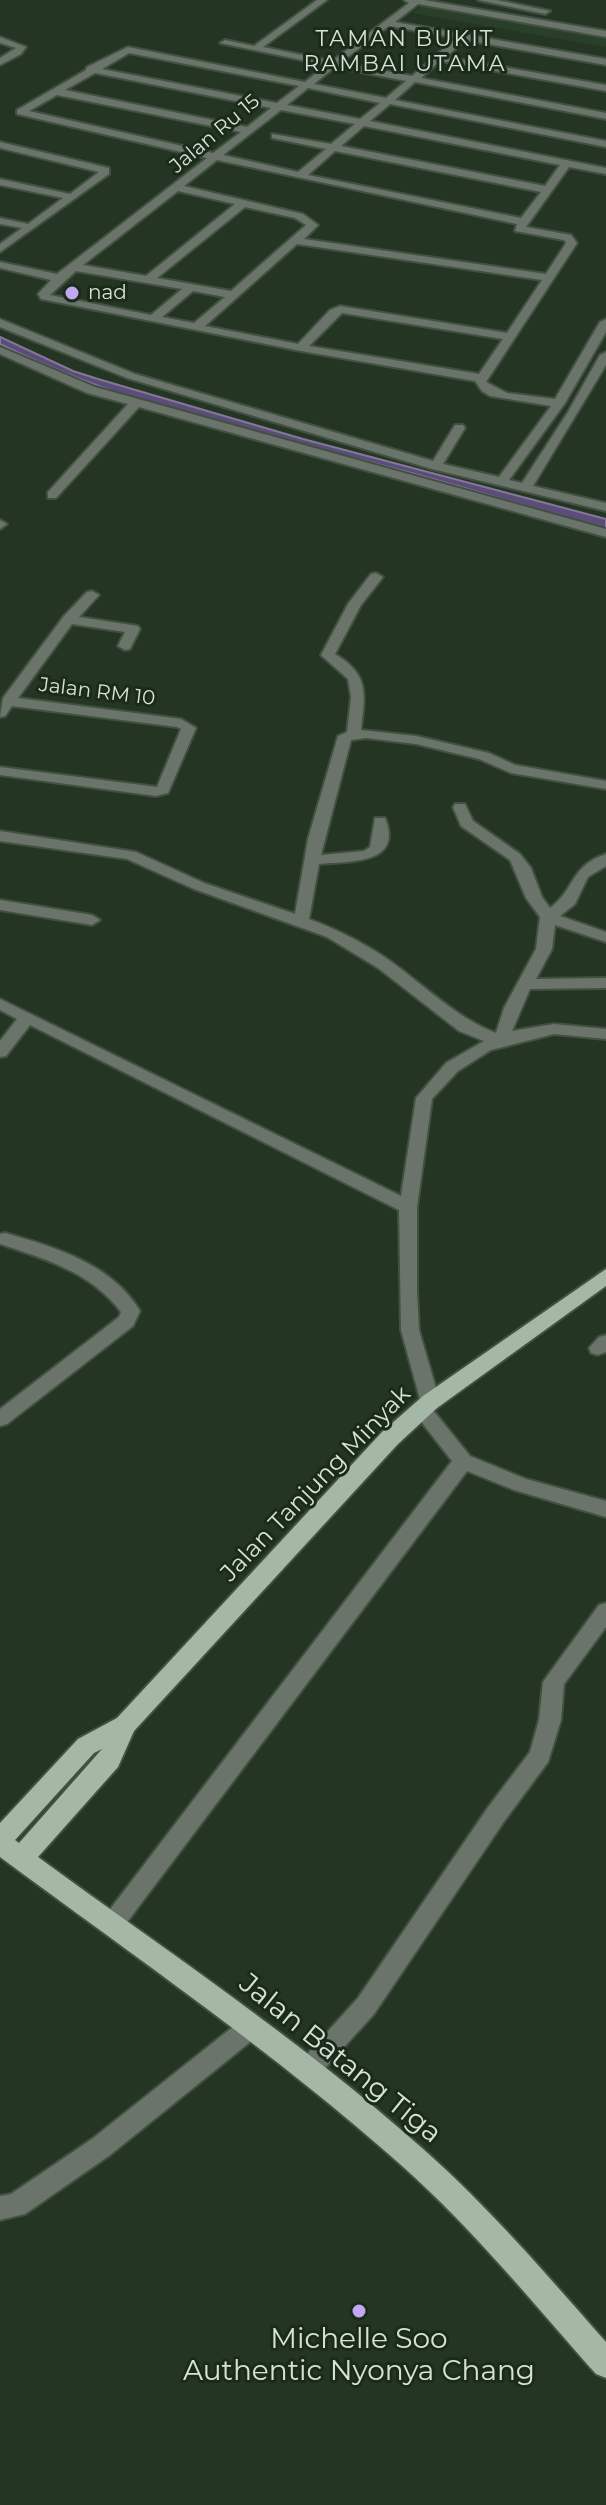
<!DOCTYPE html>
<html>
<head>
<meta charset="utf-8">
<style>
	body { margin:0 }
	canvas { display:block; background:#243524 }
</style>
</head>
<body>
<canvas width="606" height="2505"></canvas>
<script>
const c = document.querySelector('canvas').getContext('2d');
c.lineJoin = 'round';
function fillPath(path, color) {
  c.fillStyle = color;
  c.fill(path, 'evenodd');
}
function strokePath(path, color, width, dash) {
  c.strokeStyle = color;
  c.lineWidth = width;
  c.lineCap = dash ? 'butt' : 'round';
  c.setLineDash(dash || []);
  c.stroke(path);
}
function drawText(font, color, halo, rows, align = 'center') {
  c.font = font + ' Montserrat,sans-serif';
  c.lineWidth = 6;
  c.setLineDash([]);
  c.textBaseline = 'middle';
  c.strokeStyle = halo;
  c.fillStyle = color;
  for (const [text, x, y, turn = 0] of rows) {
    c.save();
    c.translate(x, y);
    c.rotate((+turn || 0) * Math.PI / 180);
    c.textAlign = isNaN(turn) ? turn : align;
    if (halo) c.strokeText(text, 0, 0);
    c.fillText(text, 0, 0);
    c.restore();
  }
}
const built = new Path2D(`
	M429 0 606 31V47L412 13Z`);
const water = new Path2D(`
	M0 337 73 371 98 379 303 439 606 519V529C526 507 446 481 365 461 242 431 114 401 0 344Z`);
const minor = new Path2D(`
	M317 0H327L263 47 332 61 409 3 404 0H424L606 31V37L418 4 395 22 606 59V65L465 40 446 57 606 85V91L440 61 421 78 606 113V119L415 82 395 100 606 141V147L390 104 370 121 606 168V174L569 167 526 227 571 235 577 243 486 382 507 393 555 399 600 322 606 319V332L565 403 509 480 522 483 568 412 600 355 606 352V365L533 486 606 503V511L432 469 127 378 0 327V319L135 374 433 461 455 425H463L465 428 443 464 499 477 551 406 490 396 482 391 475 381 301 351 41 299 38 294 51 280 0 268V262L57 274 207 158 17 114V110L86 70 87 67 128 47 305 82 326 65 220 43 225 40 254 46ZM389 26 456 38 412 76 341 62ZM129 53 299 86 277 103 102 69ZM335 67 406 81 386 98 314 84ZM95 73 271 108 247 127 65 90ZM308 88 380 103 360 119 287 105ZM57 95 241 132 213 153 29 111ZM281 110 355 124 331 144 272 134V138L326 149 298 172 223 155ZM364 126 560 165 545 186 341 146ZM335 151 541 192 521 218 308 175ZM217 160 517 224 515 231 564 240 566 243 546 274 304 239 318 225 303 214 184 186ZM178 191 235 204 146 276 83 265ZM245 207 295 218 306 225 231 291 157 278ZM297 244 542 280 507 333 340 306 330 310 298 344 205 326ZM76 271 182 289 151 315 50 295ZM193 291 225 297 194 323 162 317ZM342 313 503 339 479 374 309 346Z
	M478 0H497L550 11 545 14Z
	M0 37 26 47 21 54 0 65V58L16 48 0 43Z
	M0 142 109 168V174L0 252V244L22 228 0 224V218L28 224 63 198 0 185V179L70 194 99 172 0 148Z
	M0 347 95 387 606 529V537L139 407 56 498H48V492L128 404 87 393 0 354Z
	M0 520 7 524 0 529Z
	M376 573 383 577 361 605 335 654C370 675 365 694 361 730L416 736 489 753 515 765 606 781V789L511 773 479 759 416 744 366 738 351 740 321 855 364 851 370 847 375 818H385C404 865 349 861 319 864L309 919C338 930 367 944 393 963 427 988 457 1018 496 1033L504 1008 536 949 540 917 526 898 510 860 461 826 453 807 455 804H465L473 821 520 854 531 868 542 897 550 908C575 890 570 866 606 854V866L588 877 575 904 560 916 606 932V942L555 925 552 949 536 979 606 978V988L530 989 512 1031 554 1024 606 1029V1039L554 1034 491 1050 458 1071 432 1099 417 1207V1291L419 1330 440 1402 432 1409 470 1456 526 1479 606 1501V1517L514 1490 467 1471 121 1930 113 1933 105 1930 102 1923 105 1916 452 1461 412 1410 421 1403 401 1330 399 1210 30 1025 6 1056 0 1057V1041L17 1019 0 1010V999L401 1196 416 1098 446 1063 484 1041 459 1031 378 968 327 937 194 889 127 859 0 841V831L136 852 204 883 295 914 308 839 338 736 347 732 351 697 348 679 321 655 348 604 371 574Z
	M92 591 99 595 79 617 138 626 140 629 130 649 125 650 118 646 125 632 72 624 18 698 181 719 196 728 168 793 156 796 0 775V767L157 787 181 729 177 727 12 706 5 716 0 717 3 698 64 616 87 592Z
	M0 900 92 915 100 920 92 925 0 910Z
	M5 1233C55 1247 112 1264 140 1311L133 1326 7 1424 0 1426V1409L119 1317 121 1312C91 1272 45 1259 0 1244V1234Z
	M606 1335V1352L598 1355 591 1353 589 1348 599 1337Z
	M606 1603V1627L564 1684 561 1720 548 1762 505 1820 374 2014 317 2077 309 2080 301 2077 297 2069 301 2061 358 1998 489 1806 530 1752 539 1720 543 1682 599 1605Z
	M252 2015 260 2018 264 2026 260 2034 110 2155 25 2214 0 2220V2196L11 2194 92 2139 244 2018Z`);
const major = new Path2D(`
	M606 1269V1286L437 1408 398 1444 134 1731 118 1767 38 1857C168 1952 302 2041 422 2148 489 2207 547 2275 606 2342V2378L596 2374C533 2303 472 2228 401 2165 275 2053 135 1957 0 1857V1823L78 1739 117 1718 382 1432 423 1396ZM102 1749 19 1843 15 1840 94 1753Z`);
const markers = [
	[72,293,8,"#c1a8f3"],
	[359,2311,8,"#c1a8f3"]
];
const farStreetnames = [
	["Jalan Ru 15",215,134,-40],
	["Jalan RM 10",97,692,7]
];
const farPoinames = [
	["nad",88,293]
];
const farNeighbourhoodnames = [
	["TAMAN BUKIT",405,40],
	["RAMBAI UTAMA",405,65]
];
const streetNames = [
	["Jalan Tanjung Minyak",316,1484,-46]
];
const nearStreetnames = [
	["Jalan Batang Tiga",340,2059,39]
];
const nearPoinames = [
	["Michelle Soo",359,2340],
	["Authentic Nyonya Chang",359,2372]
];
fillPath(built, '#293f2a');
fillPath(water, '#5c4c7a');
strokePath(water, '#817996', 2);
strokePath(minor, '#415140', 4);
strokePath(major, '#415140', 4);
fillPath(minor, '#6b746b');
fillPath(major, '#a5b7a5');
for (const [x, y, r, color] of markers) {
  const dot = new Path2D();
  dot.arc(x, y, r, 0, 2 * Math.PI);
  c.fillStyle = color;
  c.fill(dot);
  strokePath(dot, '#1a2b1a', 3);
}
drawText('20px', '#d7e2d6', '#1a2b1a', farStreetnames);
drawText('20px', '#d7e2d6', '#1a2b1a', farPoinames, 'left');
c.letterSpacing = '2px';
drawText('22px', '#d7e2d6', '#1a2b1a', farNeighbourhoodnames);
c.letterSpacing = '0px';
drawText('24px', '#d7e2d6', '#1a2b1a', streetNames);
drawText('28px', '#d7e2d6', '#1a2b1a', nearStreetnames);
drawText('28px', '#d7e2d6', '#1a2b1a', nearPoinames);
</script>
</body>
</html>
